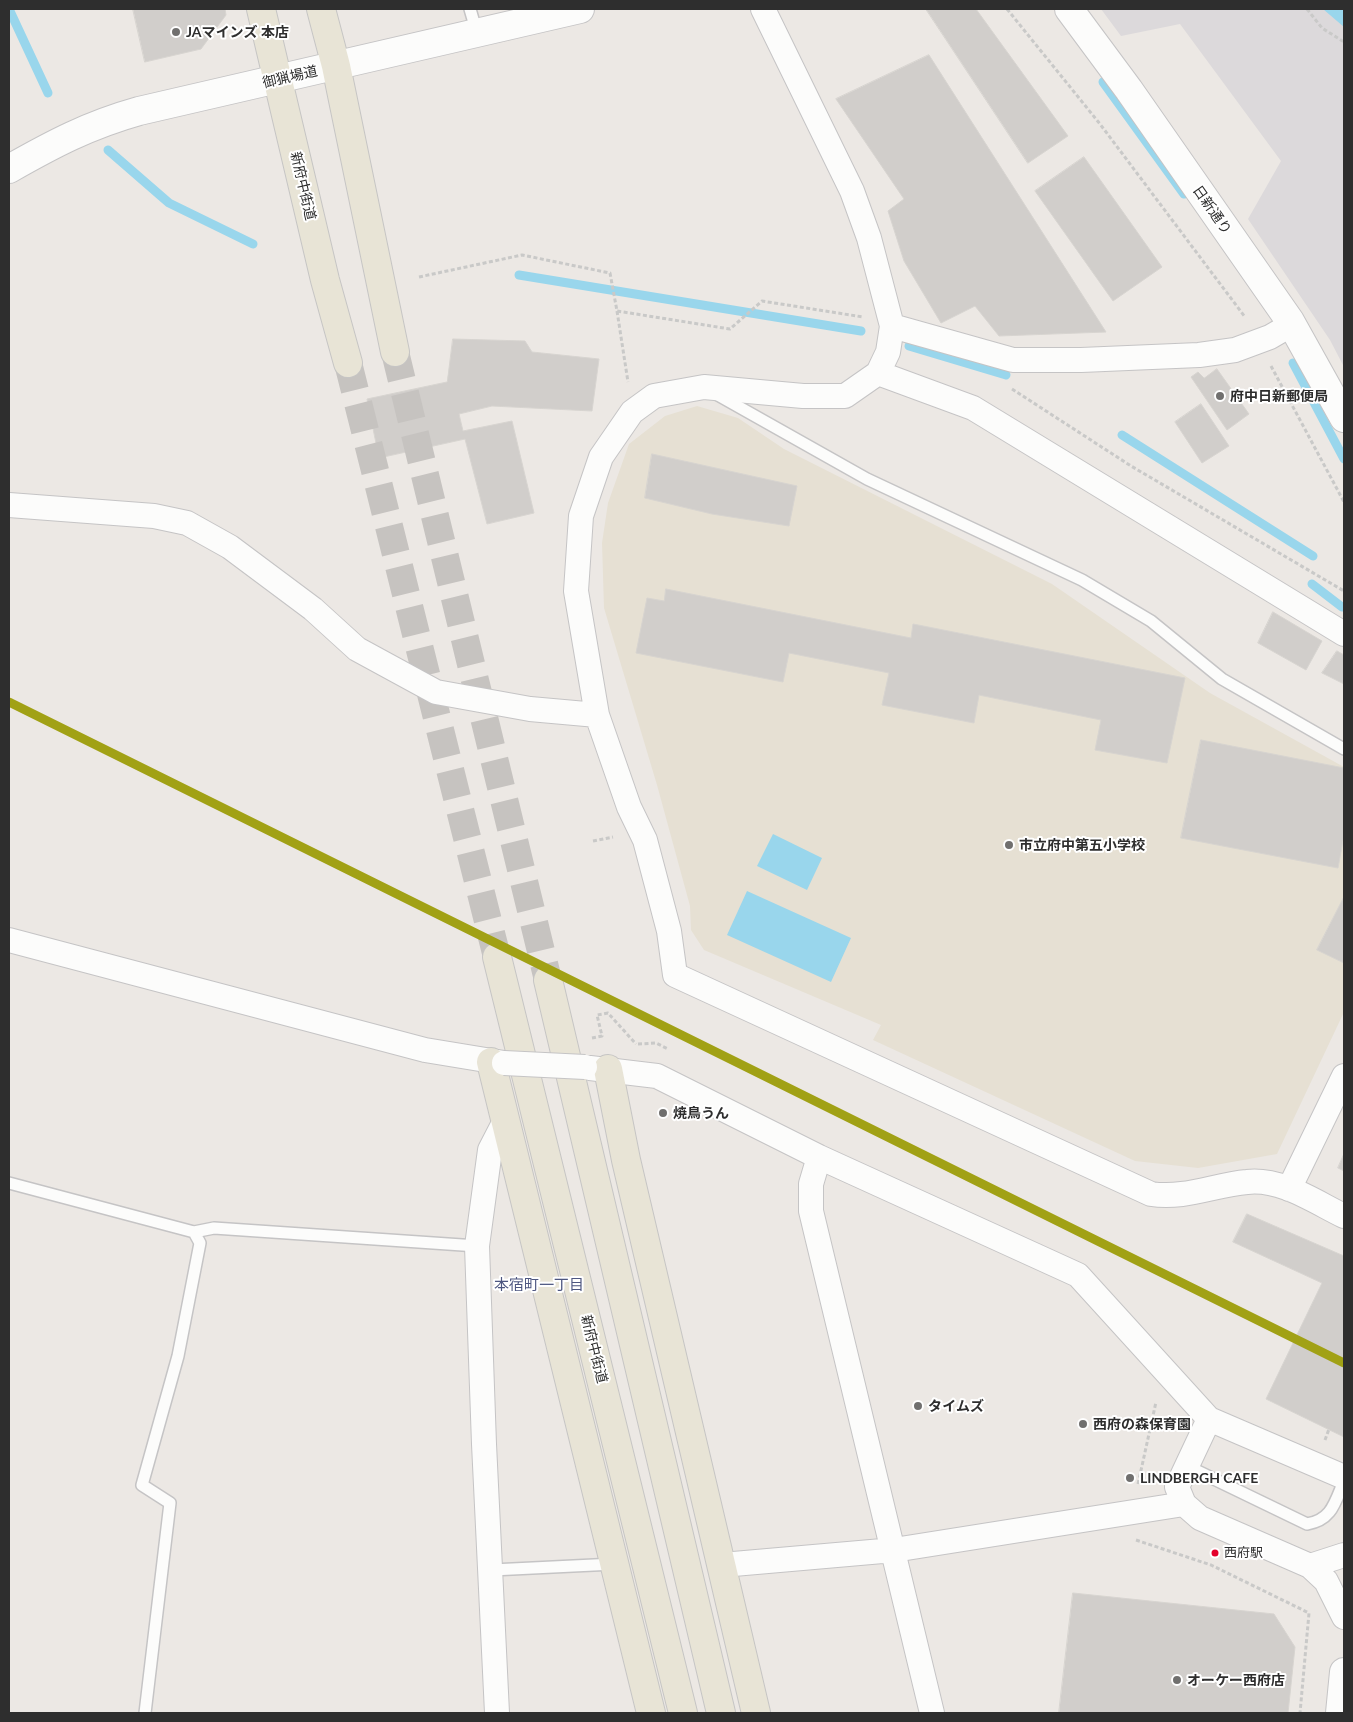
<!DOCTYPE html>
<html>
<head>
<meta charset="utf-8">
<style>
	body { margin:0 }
	#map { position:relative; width:1353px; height:1722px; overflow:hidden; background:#ece8e4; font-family:Lato,sans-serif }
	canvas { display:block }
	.frame { position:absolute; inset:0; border:10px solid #2e2e2e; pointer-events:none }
</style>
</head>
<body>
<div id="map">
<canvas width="1353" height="1722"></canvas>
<div class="frame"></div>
</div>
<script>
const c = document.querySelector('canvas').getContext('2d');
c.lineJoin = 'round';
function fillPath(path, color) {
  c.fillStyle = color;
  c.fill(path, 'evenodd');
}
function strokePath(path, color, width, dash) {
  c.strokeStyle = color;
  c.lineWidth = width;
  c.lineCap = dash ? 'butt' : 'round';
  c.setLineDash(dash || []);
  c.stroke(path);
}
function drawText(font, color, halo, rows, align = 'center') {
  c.font = font + ' Lato,"Noto Sans JP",sans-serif';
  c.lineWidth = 4;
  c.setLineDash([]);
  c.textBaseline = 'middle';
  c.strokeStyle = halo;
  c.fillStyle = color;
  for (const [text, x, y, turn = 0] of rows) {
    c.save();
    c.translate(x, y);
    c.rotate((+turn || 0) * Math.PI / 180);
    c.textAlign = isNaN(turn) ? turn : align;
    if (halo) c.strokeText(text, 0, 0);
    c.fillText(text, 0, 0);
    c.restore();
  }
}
const industrial = new Path2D(`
	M1101 9H1344V367L1330 340 1248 219 1281 161 1180 24 1121 36Z`);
const education = new Path2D(`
	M697 406 738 418 784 449 1052 584 1210 693 1344 767V1012L1277 1154 1198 1168 1135 1161 873 1040 881 1025 704 950 691 930 690 906 657 785 604 608 602 543 608 503 629 444 665 416Z`);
const water = new Path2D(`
	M1323 9H1344V27Z
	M773 834 822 858 807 890 757 866Z
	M747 891 851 938 831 982 727 935Z`);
const stream = new Path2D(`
	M9 9 48 93
	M1103 82 1184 194
	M108 150 169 203 253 244
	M519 275 861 331
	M909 346 1006 375
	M1293 363 1344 459
	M1127 438 1122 435 1313 556
	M1312 584 1342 607`);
const building = new Path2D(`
	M133 9H225L226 15 201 49 145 62Z
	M926 9H976L1068 136 1028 163Z
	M929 55 1106 332 999 336 975 306 941 323 904 261 888 211 904 199 836 99Z
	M1084 157 1162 267 1113 301 1035 191Z
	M453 339 525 341 532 352 599 359 592 411 492 406 459 414 463 431 512 421 534 513 487 524 465 439 379 458 367 399 447 382Z
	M1217 369 1249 414 1227 430 1191 377 1198 372 1204 378Z
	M1201 404 1229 446 1202 463 1175 422Z
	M652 454 797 486 789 526 712 514 645 498Z
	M666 589 911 638 913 624 1185 678 1167 763 1095 750 1101 720 979 695 974 723 882 705 889 673 789 653 783 682 636 653 647 598 664 601Z
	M1273 612 1322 641 1306 670 1258 643Z
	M1337 651 1344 655V684L1322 673Z
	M1201 740 1344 768V835L1338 868 1181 838Z
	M1344 897V963L1317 950Z
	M1344 1154V1171L1338 1168Z
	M1247 1214 1344 1256V1437L1266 1399 1322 1283 1233 1242Z
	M1073 1593 1274 1614 1295 1647 1288 1713H1059Z`);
const primaryTunnel = new Path2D(`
	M395 352 548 980
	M348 363 497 957`);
const path = new Path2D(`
	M1007 9 1100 124 1245 317
	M1307 9 1322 28 1344 42
	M419 277 522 255 610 273 617 311 730 329 762 301 863 317
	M617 311 628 382
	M1271 366 1344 502
	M1012 389 1131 466 1344 591
	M593 841 613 837
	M592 1038 602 1036 597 1015 608 1013 636 1044
	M638 1044 656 1043 668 1049
	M1325 1440 1329 1429
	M1138 1484 1156 1402
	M1136 1540 1211 1565 1309 1613 1300 1713`);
const service = new Path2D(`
	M470 9 477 33
	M716 394 867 479 1082 580 1151 621 1222 679 1344 749
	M9 1183 194 1232 214 1228 477 1246
	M1187 1466 1307 1524C1332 1520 1335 1502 1344 1481
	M492 1570 614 1564
	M145 1713 170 1503 142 1485 178 1356 200 1243 194 1232`);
const minor = new Path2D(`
	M763 9 852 191 869 238 892 326 888 352 878 373 845 396H803L704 387 654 396 632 412 601 457 581 516 576 591 597 715 629 807 645 840 669 931 675 975 1151 1194C1185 1199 1214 1185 1247 1182 1281 1178 1315 1202 1344 1216
	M892 326 1013 360H1081L1199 355 1235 350 1270 337 1282 330 1290 321
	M878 373 973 408 1344 634
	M9 505 154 516 187 523 230 547 313 609 357 649 436 692 530 709 597 715
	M9 940 425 1050 504 1063
	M590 1068 657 1076 819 1157 1078 1275 1209 1419
	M819 1157 811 1184V1211L932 1713
	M1289 1189 1344 1076
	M1344 1477 1209 1419 1177 1487 1184 1504 1200 1518 1310 1566 1326 1581 1344 1617
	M722 1565 894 1550 1184 1504
	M1310 1566 1344 1555
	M497 1713 484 1444 477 1246 490 1150 505 1121`);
const tertiary = new Path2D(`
	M1069 9 1129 90 1290 321 1344 418
	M9 169C53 144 89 125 139 111L580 9
	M1340 1713 1344 1672`);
const primary = new Path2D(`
	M261 9 325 280 348 363
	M321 9 336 66 395 352
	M497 957 683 1713
	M548 980 721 1713
	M491 1062 651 1713
	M608 1069 626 1160 756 1713`);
const minorBridge = new Path2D(`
	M504 1063 585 1067`);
const rail1 = new Path2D(`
	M9 702 1344 1363`);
const markers = [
	[176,32,5,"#706f6e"],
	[1220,396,5,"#706f6e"],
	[1009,845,5,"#706f6e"],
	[663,1113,5,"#706f6e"],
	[918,1406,5,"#706f6e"],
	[1083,1424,5,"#706f6e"],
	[1130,1478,5,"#706f6e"],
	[1215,1553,4.5,"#e4002b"],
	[1177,1680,5,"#706f6e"]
];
const busNames = [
	["西府駅",1224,1553]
];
const poiNames = [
	["JAマインズ 本店",186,32],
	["府中日新郵便局",1230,396],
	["市立府中第五小学校",1019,845],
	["焼鳥うん",673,1113],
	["タイムズ",928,1406],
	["西府の森保育園",1093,1424],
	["LINDBERGH CAFE",1140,1478],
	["オーケー西府店",1187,1680]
];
const streetNames = [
	["御猟場道",290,77,-13],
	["新府中街道",303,186,77],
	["日新通り",1212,210,55],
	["新府中街道",594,1349,76]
];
const neighbourhoodNames = [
	["本宿町一丁目",539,1285]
];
fillPath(industrial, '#dcd9db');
fillPath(education, '#e6e0d3');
fillPath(water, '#99d6ec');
strokePath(stream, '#99d6ec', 9);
fillPath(building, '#d1cecb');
strokePath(building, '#d7d4d0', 1);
strokePath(primaryTunnel, '#c6c3c0', 28, [28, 14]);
strokePath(service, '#c5c4c5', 14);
strokePath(minor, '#c5c4c5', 26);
strokePath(tertiary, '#c5c4c5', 30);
strokePath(primary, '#c6c5c4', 30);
strokePath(path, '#c9c9c8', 3, [4, 2.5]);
strokePath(service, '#fcfcfb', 11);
strokePath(minor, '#fcfcfb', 24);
strokePath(tertiary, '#fcfcfb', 28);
strokePath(primary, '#e8e4d6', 28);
strokePath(minorBridge, '#c5c4c5', 26, []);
strokePath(minorBridge, '#fcfcfb', 24);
strokePath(rail1, '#a1a115', 9);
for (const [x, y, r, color] of markers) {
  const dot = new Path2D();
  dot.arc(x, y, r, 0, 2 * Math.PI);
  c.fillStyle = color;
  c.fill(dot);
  strokePath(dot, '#fff', 2);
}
drawText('13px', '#2e2e2e', '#fff', busNames, 'left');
drawText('bold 14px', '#2e2e2e', '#fff', poiNames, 'left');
drawText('14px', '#2e2e2e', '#fff', streetNames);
drawText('15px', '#4d5680', '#fff', neighbourhoodNames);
</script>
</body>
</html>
